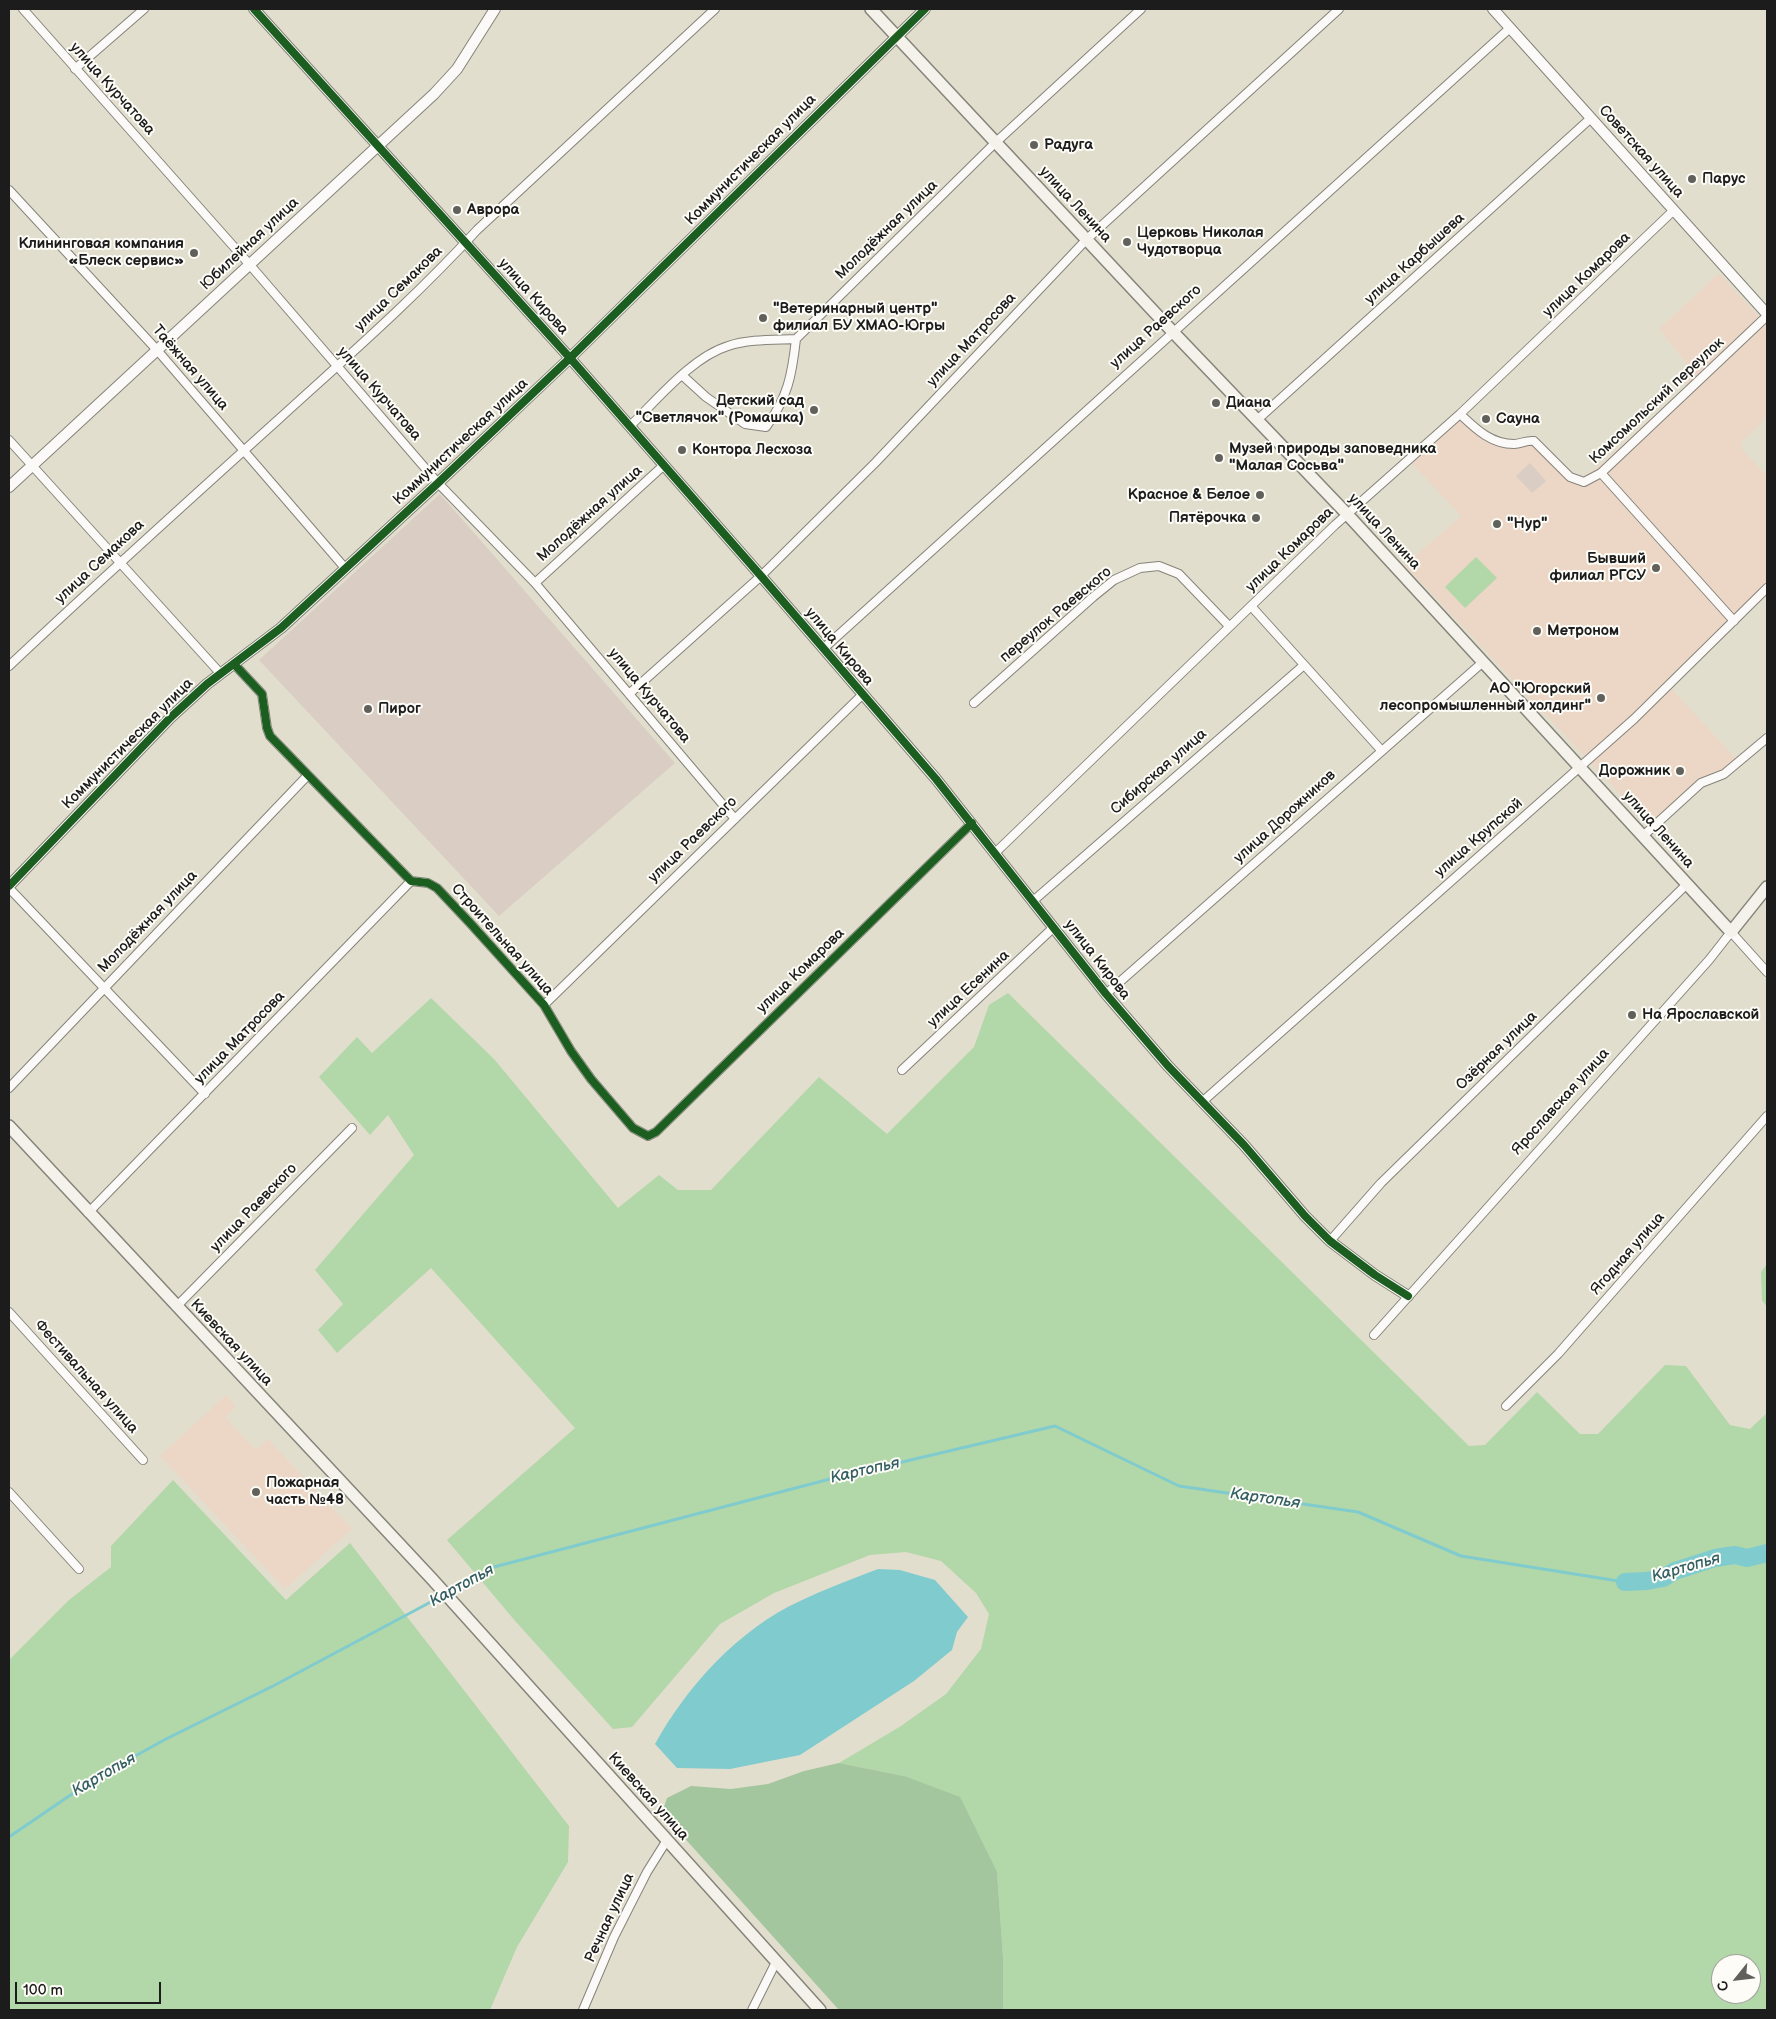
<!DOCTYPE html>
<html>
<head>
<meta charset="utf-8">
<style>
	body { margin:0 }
	#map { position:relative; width:1776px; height:2019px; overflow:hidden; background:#e2decd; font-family:"Balsamiq Sans",sans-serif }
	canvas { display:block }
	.frame { position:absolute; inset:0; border:10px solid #1c1c1c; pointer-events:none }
	.north { position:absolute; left:1711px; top:1954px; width:50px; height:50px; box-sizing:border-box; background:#fdfcf7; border:1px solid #a3a29f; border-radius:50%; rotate:241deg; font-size:14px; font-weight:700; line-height:20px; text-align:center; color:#1c1c1c }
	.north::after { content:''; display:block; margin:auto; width:18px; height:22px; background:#61605a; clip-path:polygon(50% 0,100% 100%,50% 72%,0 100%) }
	.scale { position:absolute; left:15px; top:1982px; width:146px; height:22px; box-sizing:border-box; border:2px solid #1c1c1c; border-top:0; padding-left:6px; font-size:15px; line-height:18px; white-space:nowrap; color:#1c1c1c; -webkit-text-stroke:4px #fdfcf7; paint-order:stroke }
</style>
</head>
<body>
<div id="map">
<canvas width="1776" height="2019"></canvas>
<div class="frame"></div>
<div class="north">С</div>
<div class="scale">100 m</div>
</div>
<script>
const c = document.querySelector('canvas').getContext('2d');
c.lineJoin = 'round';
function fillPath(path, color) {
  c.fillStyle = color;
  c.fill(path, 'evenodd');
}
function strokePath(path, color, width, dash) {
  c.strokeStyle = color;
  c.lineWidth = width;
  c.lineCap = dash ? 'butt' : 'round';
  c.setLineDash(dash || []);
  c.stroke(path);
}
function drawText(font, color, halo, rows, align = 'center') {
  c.font = font + ' "Balsamiq Sans",sans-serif';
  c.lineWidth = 4;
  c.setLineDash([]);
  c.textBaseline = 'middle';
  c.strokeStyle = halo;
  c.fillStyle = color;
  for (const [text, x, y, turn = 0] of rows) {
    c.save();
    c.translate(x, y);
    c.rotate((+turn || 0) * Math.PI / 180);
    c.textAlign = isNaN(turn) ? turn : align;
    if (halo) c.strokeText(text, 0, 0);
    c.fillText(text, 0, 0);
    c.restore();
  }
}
const built = new Path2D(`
	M1719 273 1767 326V417L1741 443 1742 449 1767 476V589L1669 686 1740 763 1706 781 1652 828 1405 565 1461 516 1409 460 1460 414 1495 441 1529 440 1577 481 1597 468 1685 387 1691 369 1659 329Z
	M226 1395 236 1406 225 1417 256 1450 268 1439 352 1529 285 1589 160 1456Z`);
const industrial = new Path2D(`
	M1530 463 1546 481 1532 493 1516 476Z
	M440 494 675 763 499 916 259 660Z`);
const green = new Path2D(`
	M1476 557 1497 578 1465 608 1445 587Z
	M1008 993 1469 1446 1485 1445 1537 1392 1580 1434H1598L1665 1365 1686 1366 1730 1425 1750 1429 1767 1413V2010H1003V1957L997 1872 904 1776 839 1763 901 1726 946 1694 981 1649 989 1614 976 1593 941 1561 906 1552 870 1555 774 1593 720 1624 632 1727 613 1729 516 1622 447 1540 575 1428 431 1268 337 1353 318 1330 343 1304 315 1270 414 1155 388 1115 370 1135 319 1077 357 1037 372 1053 431 998 494 1059 618 1208 659 1175 678 1190H711L819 1077 887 1134 974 1047 989 1005ZM1721 1964H1751V1994H1721Z
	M1767 1264V1307L1762 1300 1761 1272Z
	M173 1480 286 1600 350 1543 569 1826 568 1862 517 1947 490 2010H9V1660L69 1600 111 1567V1546Z`);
const forest = new Path2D(`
	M839 1763 904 1776 960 1797 997 1872 1003 1957V2010H839L662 1813 667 1798 691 1786 731 1789 768 1784 804 1771Z`);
const water = new Path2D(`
	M878 1569 900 1570 935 1580 968 1617 957 1632 952 1650 914 1681 800 1755 730 1769 677 1768 655 1744C687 1686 739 1629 800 1601 825 1589 852 1579 878 1569Z`);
const stream = new Path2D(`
	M448 1593 494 1567 830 1479 1055 1426 1179 1486 1358 1512 1461 1556 1625 1582
	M9 1837 94 1779 164 1740 275 1685 442 1596`);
const river = new Path2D(`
	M1625 1582 1647 1581 1663 1578 1675 1571 1715 1558 1735 1555 1747 1558 1767 1553`);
const minor = new Path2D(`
	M23 9 250 265 438 483 535 583 735 819
	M75 69 144 9
	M9 190 157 350 345 568
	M683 376 706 397 745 424 766 427C788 397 792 375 796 339
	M1460 414C1476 429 1491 444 1514 444 1521 444 1526 440 1534 441L1570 477 1584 482 1601 473 1767 316
	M1257 420 1591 118
	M630 426C657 400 692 357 728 346 749 339 773 340 796 339L995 143 1141 9
	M9 440 220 673
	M1601 473 1734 621
	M535 583 664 465
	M1251 606 1381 750
	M823 649 1510 28
	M234 664 262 694 267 728 270 736 411 881 428 883 437 888 470 923 544 1005 571 1051 591 1079 633 1128 648 1136 656 1132 972 823
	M9 666C98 582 189 500 280 418 347 357 416 297 477 230L715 9
	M629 694 761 576 875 463 1086 240 1339 9
	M974 703 1093 597 1114 580 1140 568 1159 566 1179 574 1229 626
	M1643 836 1701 783 1724 774 1767 738
	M995 853 1335 525 1460 414 1674 210
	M9 888 205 1094
	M1033 901 1304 665
	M1106 994 1483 662
	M544 1005 862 695
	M902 1070 1054 927
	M9 1088 308 775
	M1202 1102 1634 719 1767 588
	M88 1213 411 881
	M1330 1241 1381 1183 1687 884
	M176 1307 352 1128
	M9 1312 143 1460
	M1374 1335 1709 960 1731 932 1767 972
	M1506 1406 1558 1354 1767 1116
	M9 1492 79 1569
	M583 2010 614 1937 647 1872 667 1840
	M752 2010 776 1962`);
const tertiary = new Path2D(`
	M254 9 570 358 761 576 936 779 1106 994 1168 1066 1244 1145 1305 1216 1330 1241 1375 1275 1408 1296
	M1493 9 1767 314
	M9 487 434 94 457 69 495 9
	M9 886 170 718 207 684 281 628 438 483 570 358 925 9`);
const secondary = new Path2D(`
	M871 9 1172 331 1347 514 1731 932 1767 887
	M9 1126 432 1579 820 2010`);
const cycleway = new Path2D(`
	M254 9 570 358 761 576 936 779 1106 994 1168 1066 1244 1145 1305 1216 1330 1241 1375 1275 1408 1296
	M234 664 262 694 267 728 270 736 411 881 428 883 437 888 470 923 544 1005 571 1051 591 1079 633 1128 648 1136 656 1132 972 823
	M9 886 170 718 207 684 281 628 438 483 570 358 925 9`);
const markers = [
	[1034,145,5,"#61605a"],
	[1692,179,5,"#61605a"],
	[457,210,5,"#61605a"],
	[1127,242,5,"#61605a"],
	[194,253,5,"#61605a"],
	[763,318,5,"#61605a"],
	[1216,403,5,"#61605a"],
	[814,410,5,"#61605a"],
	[1486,419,5,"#61605a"],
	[682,450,5,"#61605a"],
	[1219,458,5,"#61605a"],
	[1260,495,5,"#61605a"],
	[1256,518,5,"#61605a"],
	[1497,524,5,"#61605a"],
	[1656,568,5,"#61605a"],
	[1537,631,5,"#61605a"],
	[1601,698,5,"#61605a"],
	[368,709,5,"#61605a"],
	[1680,771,5,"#61605a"],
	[1632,1015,5,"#61605a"],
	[256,1492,5,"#61605a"]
];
const streetNames = [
	["улица Курчатова",112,89,48],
	["Советская улица",1641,152,48],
	["Коммунистическая улица",751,160,-45],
	["улица Ленина",1075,205,47],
	["Молодёжная улица",887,230,-44],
	["Юбилейная улица",250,244,-43],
	["улица Карбышева",1415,259,-42],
	["улица Комарова",1587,275,-44],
	["улица Семакова",399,289,-44],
	["улица Кирова",533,297,48],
	["улица Раевского",1156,327,-42],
	["улица Матросова",972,340,-47],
	["Таёжная улица",190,368,49],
	["улица Курчатова",379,394,49],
	["Комсомольский переулок",1657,401,-43],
	["Коммунистическая улица",461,442,-43],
	["Молодёжная улица",590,514,-42],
	["улица Ленина",1384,532,47],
	["улица Комарова",1290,550,-44],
	["улица Семакова",100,562,-43],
	["переулок Раевского",1056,615,-40],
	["улица Кирова",839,647,50],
	["улица Курчатова",649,696,50],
	["Коммунистическая улица",128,744,-45],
	["Сибирская улица",1159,772,-41],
	["улица Дорожников",1285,817,-42],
	["улица Ленина",1658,830,48],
	["улица Крупской",1479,838,-41],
	["улица Раевского",693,840,-44],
	["Молодёжная улица",148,922,-46],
	["Строительная улица",502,940,48],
	["улица Кирова",1097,960,52],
	["улица Комарова",801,971,-44],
	["улица Есенина",969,989,-43],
	["улица Матросова",240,1038,-46],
	["Озёрная улица",1497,1051,-44],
	["Ярославская улица",1561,1102,-48],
	["улица Раевского",254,1208,-46],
	["Ягодная улица",1628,1254,-49],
	["Киевская улица",231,1343,47],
	["Фестивальная улица",86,1377,48],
	["Киевская улица",648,1797,48],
	["Речная улица",610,1918,-65]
];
const poiNames = [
	["Радуга",1044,145],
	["Парус",1702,179],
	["Аврора",467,210],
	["Церковь Николая",1137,233],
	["Чудотворца",1137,250],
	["Клининговая компания",184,244,"right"],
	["«Блеск сервис»",184,261,"right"],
	["\"Ветеринарный центр\"",773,309],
	["филиал БУ ХМАО-Югры",773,326],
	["Детский сад",804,401,"right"],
	["\"Светлячок\" (Ромашка)",804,418,"right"],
	["Диана",1226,403],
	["Сауна",1496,419],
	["Музей природы заповедника",1229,449],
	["\"Малая Сосьва\"",1229,466],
	["Контора Лесхоза",692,450],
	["Красное & Белое",1250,495,"right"],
	["Пятёрочка",1246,518,"right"],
	["\"Нур\"",1507,524],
	["Бывший",1646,559,"right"],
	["филиал РГСУ",1646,576,"right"],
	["Метроном",1547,631],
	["АО \"Югорский",1591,689,"right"],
	["лесопромышленный холдинг\"",1591,706,"right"],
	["Пирог",378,709],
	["Дорожник",1670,771,"right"],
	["На Ярославской",1642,1015],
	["Пожарная",266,1483],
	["часть №48",266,1500]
];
const waterNames = [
	["Картопья",865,1471,-13],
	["Картопья",1265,1499,8],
	["Картопья",1686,1568,-16],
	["Картопья",462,1586,-29],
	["Картопья",104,1775,-30]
];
fillPath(built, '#ecd7c7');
fillPath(industrial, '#d9cdc4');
fillPath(green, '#b2d7a9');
fillPath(forest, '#a3c69e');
fillPath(water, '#80cbce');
strokePath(stream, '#80cbce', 3);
strokePath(river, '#80cbce', 18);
strokePath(minor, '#85837a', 10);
strokePath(tertiary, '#85837a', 12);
strokePath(secondary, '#85837a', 14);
strokePath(minor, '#fbfaf8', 8);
strokePath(tertiary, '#fbfaf8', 10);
strokePath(secondary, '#f5f2ec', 11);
strokePath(cycleway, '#1b5e20', 8);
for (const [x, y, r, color] of markers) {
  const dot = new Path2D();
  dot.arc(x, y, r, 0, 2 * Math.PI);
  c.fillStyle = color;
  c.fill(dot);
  strokePath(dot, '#fdfcf7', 2);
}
drawText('15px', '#1c1c1c', '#fdfcf7', streetNames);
drawText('bold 15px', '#1c1c1c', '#fdfcf7', poiNames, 'left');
drawText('italic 16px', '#335f64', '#fdfcf7', waterNames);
</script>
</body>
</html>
